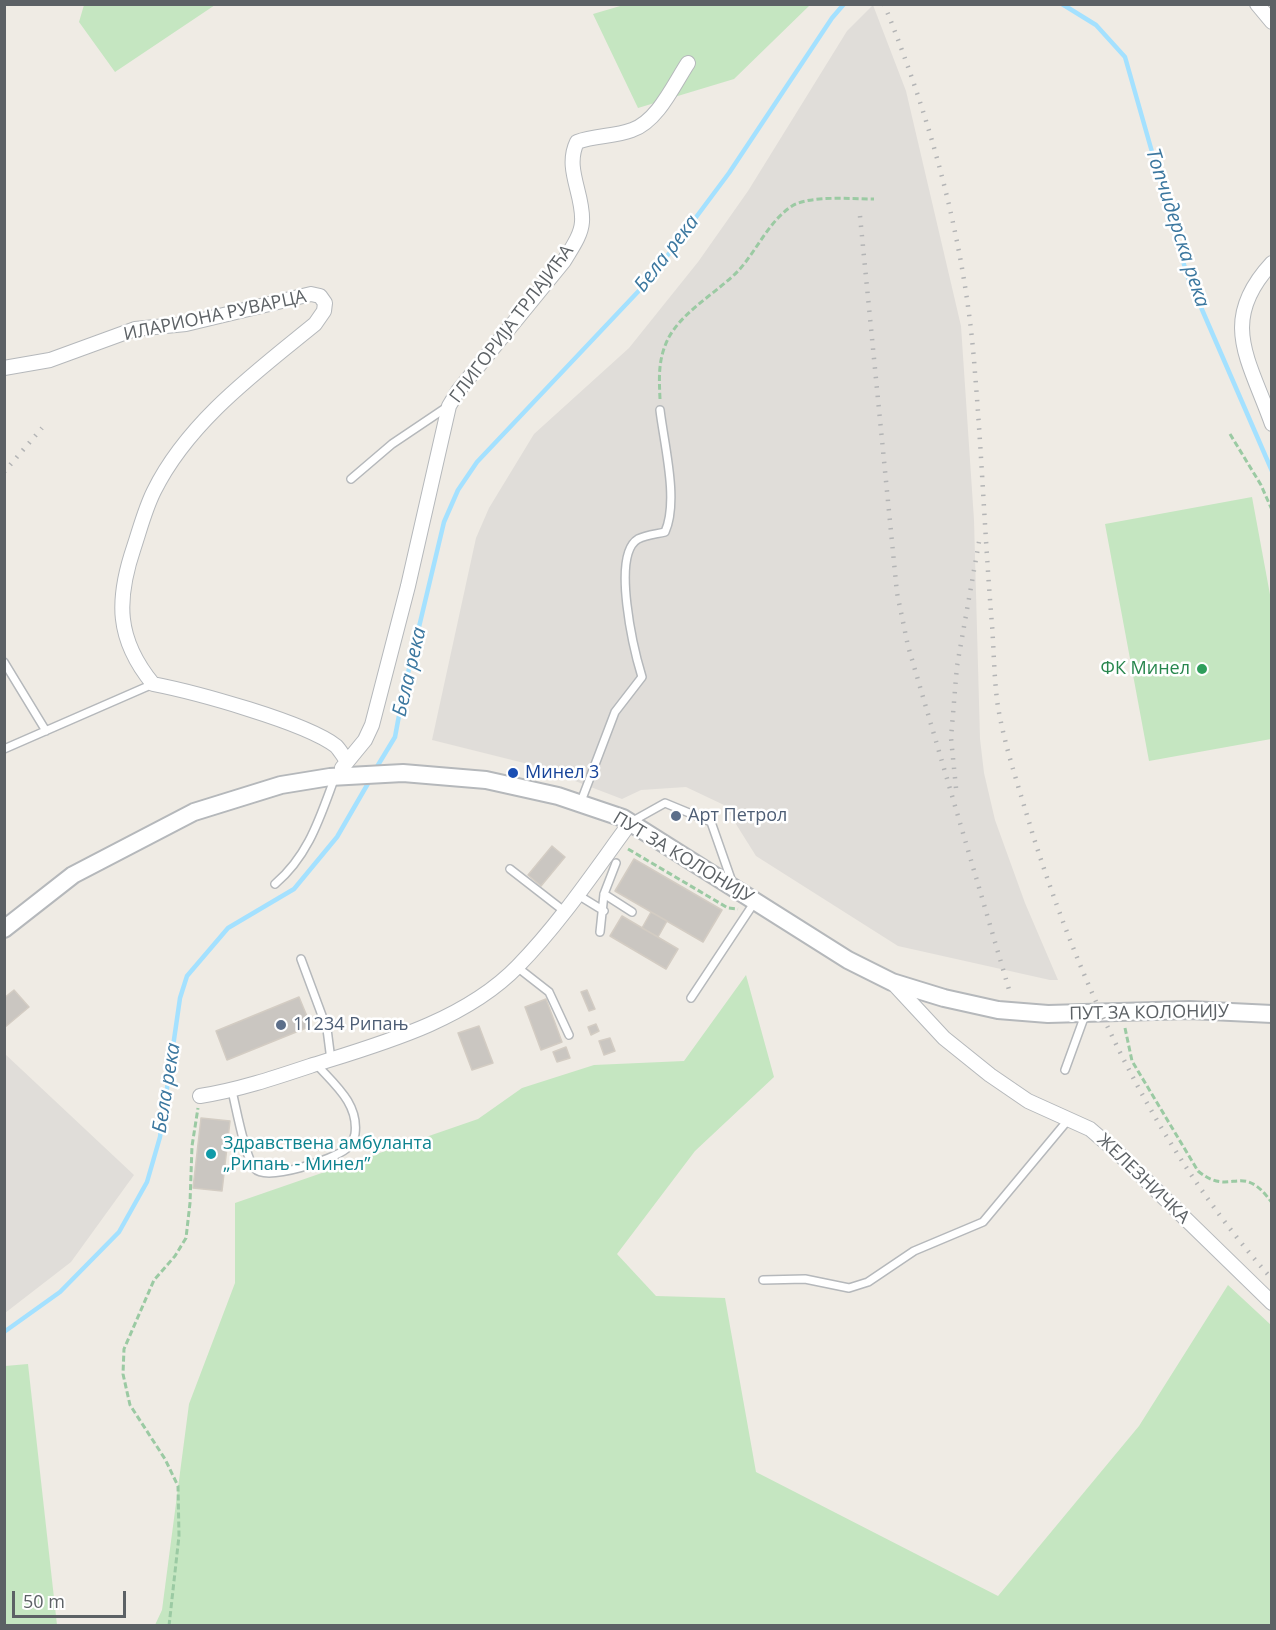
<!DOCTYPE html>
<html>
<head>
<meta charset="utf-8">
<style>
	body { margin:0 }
	#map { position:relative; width:1276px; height:1630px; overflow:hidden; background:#efebe4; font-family:"Open Sans",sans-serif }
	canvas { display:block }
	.frame { position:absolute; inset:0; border:6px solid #5c6165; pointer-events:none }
	.scale { position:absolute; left:12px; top:1591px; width:114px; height:27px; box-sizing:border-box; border:3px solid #5c6165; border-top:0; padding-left:8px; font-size:18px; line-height:21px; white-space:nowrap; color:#5c6165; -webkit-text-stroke:4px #fff; paint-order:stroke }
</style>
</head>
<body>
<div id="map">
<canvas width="1276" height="1630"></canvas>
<div class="frame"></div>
<div class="scale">50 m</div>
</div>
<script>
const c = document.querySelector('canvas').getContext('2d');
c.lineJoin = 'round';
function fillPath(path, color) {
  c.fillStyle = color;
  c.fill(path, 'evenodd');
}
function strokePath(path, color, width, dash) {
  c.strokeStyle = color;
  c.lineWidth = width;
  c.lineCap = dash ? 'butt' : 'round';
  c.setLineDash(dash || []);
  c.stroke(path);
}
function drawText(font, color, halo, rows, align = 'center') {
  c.font = font + ' "Open Sans",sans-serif';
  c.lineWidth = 5;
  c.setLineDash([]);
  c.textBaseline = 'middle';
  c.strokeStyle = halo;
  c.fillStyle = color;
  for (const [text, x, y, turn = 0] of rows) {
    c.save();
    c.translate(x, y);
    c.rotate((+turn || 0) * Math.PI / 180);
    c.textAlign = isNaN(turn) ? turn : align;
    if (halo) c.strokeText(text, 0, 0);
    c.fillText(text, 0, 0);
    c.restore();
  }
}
const industrial = new Path2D(`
	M873 5 906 91 961 326 974 520 980 739 984 773 995 820 1025 903 1058 980H1050L898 946 756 856 724 805 686 787 641 790 622 799 536 766 432 740 476 538 489 508 534 434 629 348 698 262 748 191 847 31Z
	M5 1054 134 1175 71 1262 5 1313Z`);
const green = new Path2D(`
	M627 4 810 5 734 79 638 108 593 14Z
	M84 5V4L215 5 115 72 79 22Z
	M1252 497 1271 600V739L1149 761 1105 524Z
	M746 975 774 1077 695 1151 617 1254 656 1296 725 1298 756 1472 998 1596 1139 1426 1228 1285 1271 1325V1625H155L162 1610 189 1404 235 1283V1203L478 1119 522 1088 594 1065 684 1061Z
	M28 1364 57 1625H5V1366Z`);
const stream = new Path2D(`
	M1062 4 1096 25 1125 57 1187 275 1272 471
	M375 770 395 737 403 694 444 522 458 490 477 462 650 279 729 173 832 18 844 4
	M4 1332 60 1292 119 1232 147 1182 160 1137 180 998 187 976 228 928 294 889 337 837 370 780`);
const building = new Path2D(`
	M552 846 565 857 541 886 528 875Z
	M634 859 722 910 703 942 615 891Z
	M651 912 667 921 658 937 642 928Z
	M622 916 678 949 666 969 610 936Z
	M14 990 29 1007 4 1028V998Z
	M587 990 595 1009 589 1011 581 992Z
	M299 997 311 1026 227 1060 216 1031Z
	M546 999 562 1042 541 1050 525 1007Z
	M596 1024 599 1031 591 1035 588 1027Z
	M479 1026 493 1063 472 1070 458 1033Z
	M610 1038 615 1051 604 1055 599 1041Z
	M566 1047 570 1058 557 1062 553 1052Z
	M201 1118 230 1121 222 1191 193 1188Z`);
const path = new Path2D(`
	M660 399C659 376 658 358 669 337 684 310 718 292 739 270 757 250 769 221 792 206 810 195 852 199 874 199
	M1230 434 1261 485 1272 510
	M628 849 728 908 738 909
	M1125 1028 1132 1061 1198 1171C1232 1199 1241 1159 1272 1203
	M169 1626 179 1536 178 1486 165 1459 130 1405 123 1374 124 1349 154 1280 175 1256 186 1238 190 1203 192 1146 198 1108`);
const service = new Path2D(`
	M351 479 392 444 447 407
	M4 662 46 731
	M4 749 153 684
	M580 804 615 712 642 677C634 651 611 555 638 539 646 535 657 534 665 532 679 501 664 444 660 410
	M631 822 665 803 711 822 732 882
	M510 869 564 911
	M275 884C309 855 320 817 335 777
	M604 894 632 912
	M578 895 604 911
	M600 932 604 894 616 863
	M301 959 327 1029 331 1060
	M517 967 549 992 569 1035
	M691 998 754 903
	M1065 1070 1085 1015
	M232 1091C236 1107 245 1158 255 1169 267 1182 334 1159 346 1149 350 1146 354 1139 355 1134 359 1104 335 1085 317 1065
	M763 1280 805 1279 849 1288 868 1282 914 1251 983 1222 1068 1120`);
const minor = new Path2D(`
	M1257 4 1272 22
	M1272 263C1218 321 1249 359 1272 424
	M4 368 50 360 135 329 186 324 311 294 320 296 325 303 324 311 315 324C256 372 188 422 154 491 145 509 140 529 134 547 116 600 116 639 153 684 194 692 305 722 336 746 340 750 343 756 347 761
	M342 768 365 740 372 725 408 586 449 406 458 391 564 261C571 249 581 236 582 222 584 194 564 169 577 142 595 135 614 137 632 130 658 121 674 84 688 63
	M892 982 944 1038 990 1075 1028 1101 1090 1129 1118 1153 1272 1303
	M200 1096C238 1090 274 1078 310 1066 380 1044 465 1021 518 966 560 923 594 872 630 823`);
const tertiary = new Path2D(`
	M4 929 73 875 194 812 281 785 330 777 403 773 486 780 558 796 623 818 848 960 892 982 944 998 998 1010 1048 1014 1190 1010 1272 1014`);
const rail = new Path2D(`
	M884 4C932 122 966 246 975 373 982 457 985 541 992 625 994 652 994 680 998 707 1005 748 1020 791 1032 832 1083 994 1158 1152 1272 1279
	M860 216 897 593 908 646 1010 993
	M4 472 42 428
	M956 788 951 738 957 666 979 542`);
const markers = [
	[1202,669,6,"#2e9e5b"],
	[513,773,6,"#1a4fb4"],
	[676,816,6,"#5c6f8a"],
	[281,1025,6,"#5c6f8a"],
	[211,1154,6,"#0f9aa8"]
];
const streetNames = [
	["ИЛАРИОНА РУВАРЦА",215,316,-12],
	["ГЛИГОРИЈА ТРЛАЈИЋА",512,324,-53],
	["ПУТ ЗА КОЛОНИЈУ",683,858,31],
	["ПУТ ЗА КОЛОНИЈУ",1149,1013,-1],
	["ЖЕЛЕЗНИЧКА",1143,1179,44]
];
const leisureNames = [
	["ФК Минел",1190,669]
];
const transitNames = [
	["Минел 3",525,773]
];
const serviceNames = [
	["Арт Петрол",688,816],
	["11234 Рипањ",293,1025]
];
const cultureNames = [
	["Здравствена амбуланта",223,1144],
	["„Рипањ - Минел”",223,1165]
];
const waterNames = [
	["Топчидерска река",1177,228,72],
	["Бела река",667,254,-52],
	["Бела река",410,672,-77],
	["Бела река",167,1088,-81]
];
fillPath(industrial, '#e0ddd9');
fillPath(green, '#c5e6c1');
strokePath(stream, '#a4e1ff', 4.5);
fillPath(building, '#cac6c1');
strokePath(building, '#d3ccc3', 1.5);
strokePath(service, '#b5b8bb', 10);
strokePath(minor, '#b5b8bb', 16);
strokePath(tertiary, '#b5b8bb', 20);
strokePath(path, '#9bcaa3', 3, [6, 3]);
strokePath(service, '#fff', 7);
strokePath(minor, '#fff', 14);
strokePath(tertiary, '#fff', 16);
strokePath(rail, '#b3b4b5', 4.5, [1.5, 8]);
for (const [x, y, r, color] of markers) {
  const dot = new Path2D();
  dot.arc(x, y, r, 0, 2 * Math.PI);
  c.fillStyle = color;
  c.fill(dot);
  strokePath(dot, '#fff', 2);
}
drawText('18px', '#5c6165', '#fff', streetNames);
drawText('18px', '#27864d', '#fff', leisureNames, 'right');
drawText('18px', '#164399', '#fff', transitNames, 'left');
drawText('18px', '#4e5e75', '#fff', serviceNames, 'left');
drawText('18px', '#0d838f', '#fff', cultureNames, 'left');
drawText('italic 20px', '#3b779f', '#fff', waterNames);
</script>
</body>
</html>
